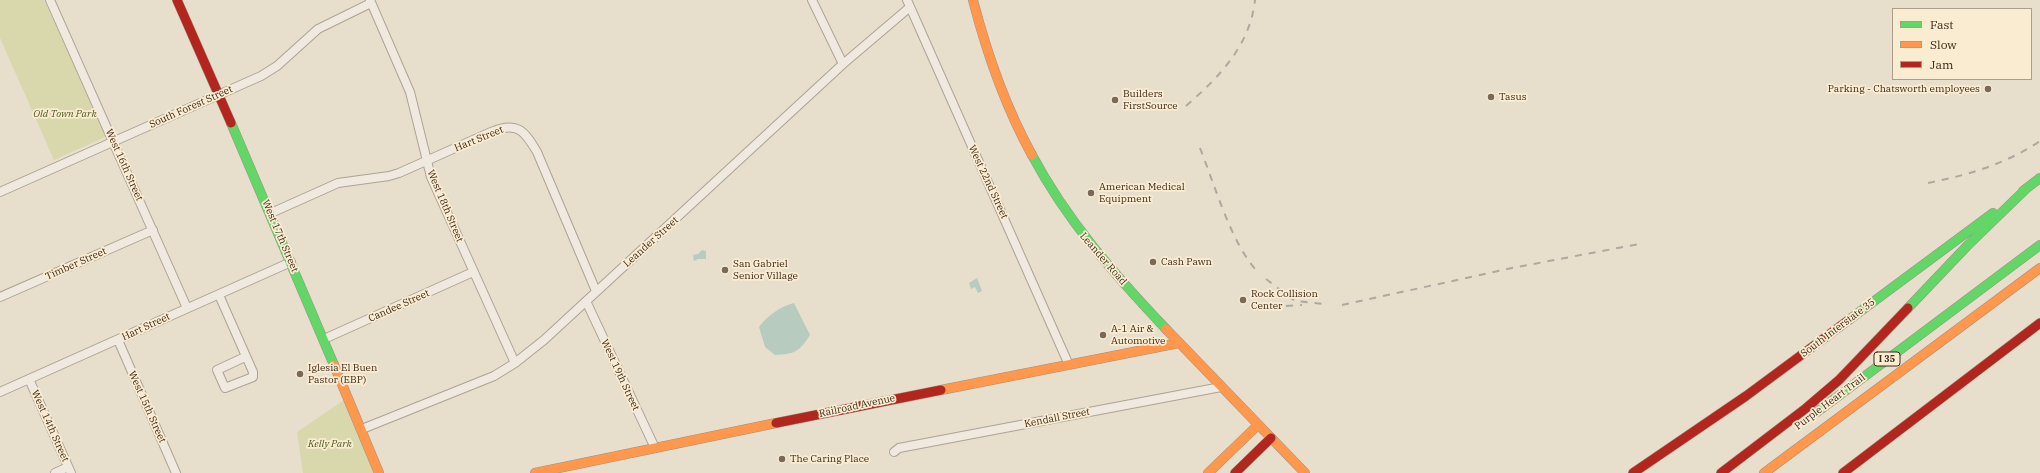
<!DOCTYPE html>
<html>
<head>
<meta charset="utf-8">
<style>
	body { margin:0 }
	#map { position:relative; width:2040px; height:473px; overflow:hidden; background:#e7decc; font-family:"IBM Plex Serif",serif }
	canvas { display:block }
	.legend { position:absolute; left:1892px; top:8px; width:140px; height:72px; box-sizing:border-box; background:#faecd1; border:1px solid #ae9e89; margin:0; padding:5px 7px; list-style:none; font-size:12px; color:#3d2a1c }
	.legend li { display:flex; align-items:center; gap:8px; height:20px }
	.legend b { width:20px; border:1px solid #ae9e89 }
</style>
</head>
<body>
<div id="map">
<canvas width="2040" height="473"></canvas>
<ul class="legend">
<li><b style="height:5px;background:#63d668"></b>Fast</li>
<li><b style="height:5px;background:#ff974d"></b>Slow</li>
<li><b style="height:5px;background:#b3261e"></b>Jam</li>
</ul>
</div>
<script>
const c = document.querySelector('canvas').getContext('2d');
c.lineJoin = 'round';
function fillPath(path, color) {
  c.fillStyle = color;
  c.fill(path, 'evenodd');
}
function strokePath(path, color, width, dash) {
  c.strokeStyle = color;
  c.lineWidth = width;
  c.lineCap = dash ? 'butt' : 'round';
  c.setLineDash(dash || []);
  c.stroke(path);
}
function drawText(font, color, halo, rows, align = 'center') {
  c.font = font + ' "IBM Plex Serif",serif';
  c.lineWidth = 3.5;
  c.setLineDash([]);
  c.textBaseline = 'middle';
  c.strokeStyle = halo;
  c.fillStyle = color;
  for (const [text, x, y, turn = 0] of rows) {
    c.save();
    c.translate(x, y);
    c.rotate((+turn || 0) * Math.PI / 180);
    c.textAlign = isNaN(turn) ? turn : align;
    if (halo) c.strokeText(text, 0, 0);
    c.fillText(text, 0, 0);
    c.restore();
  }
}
const green = new Path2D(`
	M0 0H44L107 136 54 160 0 38Z
	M344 400 374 473H303L297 432Z`);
const water = new Path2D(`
	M702 250 706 251V259H698L694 261 693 255 698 254Z
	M977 278 982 291 978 293 975 287 971 289 969 283Z
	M794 303 810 335C799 352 795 354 775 355L765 347 759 327C767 316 781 306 794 303Z`);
const street = new Path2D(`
	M50 0 187 308
	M370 0 410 92 431 177 515 363
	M812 0 843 64
	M907 0 1069 365
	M0 192 261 76 277 66 318 29 371 3
	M271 213 338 183 389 176 399 173 491 132C517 121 524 130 537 152L596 291
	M219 295 253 372V377L225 388 217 370 245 357
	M0 297 153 230
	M586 301 655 448
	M324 339 473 272
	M118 340 176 473
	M29 379 71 473
	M0 392 291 262
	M362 429 494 376 515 363 544 340 843 64 910 7
	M894 452 899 448 1221 387
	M55 473 68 467`);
const fast = new Path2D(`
	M231 123 334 365
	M1032 155C1067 221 1115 275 1166 329
	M2023 191 2040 178
	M1908 308 1968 245 2028 187
	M1850 319 1993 213
	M1817 412 2040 245`);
const slow = new Path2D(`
	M973 0C987 54 1005 106 1032 155
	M1166 329 1305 473
	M334 365 379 473
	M941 390 1179 343
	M535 473 776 423
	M1208 473 1258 425
	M1764 473 2040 268`);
const jam = new Path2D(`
	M177 0 231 123
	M776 423 941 390
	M1235 473 1271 438
	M1633 473 1746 396 1850 319
	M1721 473 1805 409 1839 380 1908 308
	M1843 473 2040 323`);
const rail = new Path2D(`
	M1186 106C1219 77 1250 46 1255 0
	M1200 148C1214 183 1232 246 1258 272
	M1928 183C1968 175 2006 164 2040 141
	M1266 279 1295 301 1324 304
	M1342 305 1512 268 1639 244
	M1286 306 1302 305`);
const markers = [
	[1988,89,4,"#78695a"],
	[1491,97,4,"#78695a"],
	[1115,100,4,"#78695a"],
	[1091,193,4,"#78695a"],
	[1153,262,4,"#78695a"],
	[725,270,4,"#78695a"],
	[1243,300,4,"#78695a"],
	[1103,335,4,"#78695a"],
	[300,374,4,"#78695a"],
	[782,459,4,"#78695a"]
];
const shields = [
	[1887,359,26]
];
const shieldNames = [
	["I 35",1887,359]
];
const poiNames = [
	["Parking - Chatsworth employees",1980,89,"right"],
	["Builders",1123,94],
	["FirstSource",1123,106],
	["Tasus",1499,97],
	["American Medical",1099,187],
	["Equipment",1099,199],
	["Cash Pawn",1161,262],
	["San Gabriel",733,264],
	["Senior Village",733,276],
	["Rock Collision",1251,294],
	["Center",1251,306],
	["A-1 Air &",1111,329],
	["Automotive",1111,341],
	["Iglesia El Buen",308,368],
	["Pastor (EBP)",308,380],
	["The Caring Place",790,459]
];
const streetNames = [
	["South Forest Street",191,107,-24],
	["Hart Street",479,139,-22],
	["West 16th Street",124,165,66],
	["West 22nd Street",988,182,65],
	["West 18th Street",445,206,67],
	["West 17th Street",280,236,67],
	["Leander Street",651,242,-42],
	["Leander Road",1103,259,49],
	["Timber Street",76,264,-24],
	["Candee Street",399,306,-24],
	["Hart Street",146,327,-25],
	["South Interstate 35",1838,328,-37],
	["West 19th Street",620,375,65],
	["Purple Heart Trail",1830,402,-37],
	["Railroad Avenue",857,406,-12],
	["West 15th Street",147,407,66],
	["Kendall Street",1057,418,-11],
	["West 14th Street",50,426,66]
];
const parkNames = [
	["Old Town Park",65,114],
	["Kelly Park",330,444]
];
fillPath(green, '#d9d8ad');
fillPath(water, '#b7ccbf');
strokePath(street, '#aca395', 10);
strokePath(fast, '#9c9285', 10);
strokePath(slow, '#9c9285', 10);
strokePath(jam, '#9c9285', 10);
strokePath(street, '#efe9df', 8);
strokePath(fast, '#63d668', 9);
strokePath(slow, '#ff974d', 9);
strokePath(jam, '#b3261e', 9);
strokePath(rail, '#aea89f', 2, [7, 7]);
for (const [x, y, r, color] of markers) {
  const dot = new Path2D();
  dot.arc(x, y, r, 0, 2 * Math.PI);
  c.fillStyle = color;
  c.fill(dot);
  strokePath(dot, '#faecd1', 1.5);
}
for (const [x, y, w] of shields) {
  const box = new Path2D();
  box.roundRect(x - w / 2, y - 7, w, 14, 3);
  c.fillStyle = '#faecd1';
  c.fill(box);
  strokePath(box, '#3d2a1c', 1);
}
drawText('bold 9px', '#3d2a1c', null, shieldNames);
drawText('10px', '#3d2a1c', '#faecd1', poiNames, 'left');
drawText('10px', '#3d2a1c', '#faecd1', streetNames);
drawText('italic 10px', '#4f5b20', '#faecd1', parkNames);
</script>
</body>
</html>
